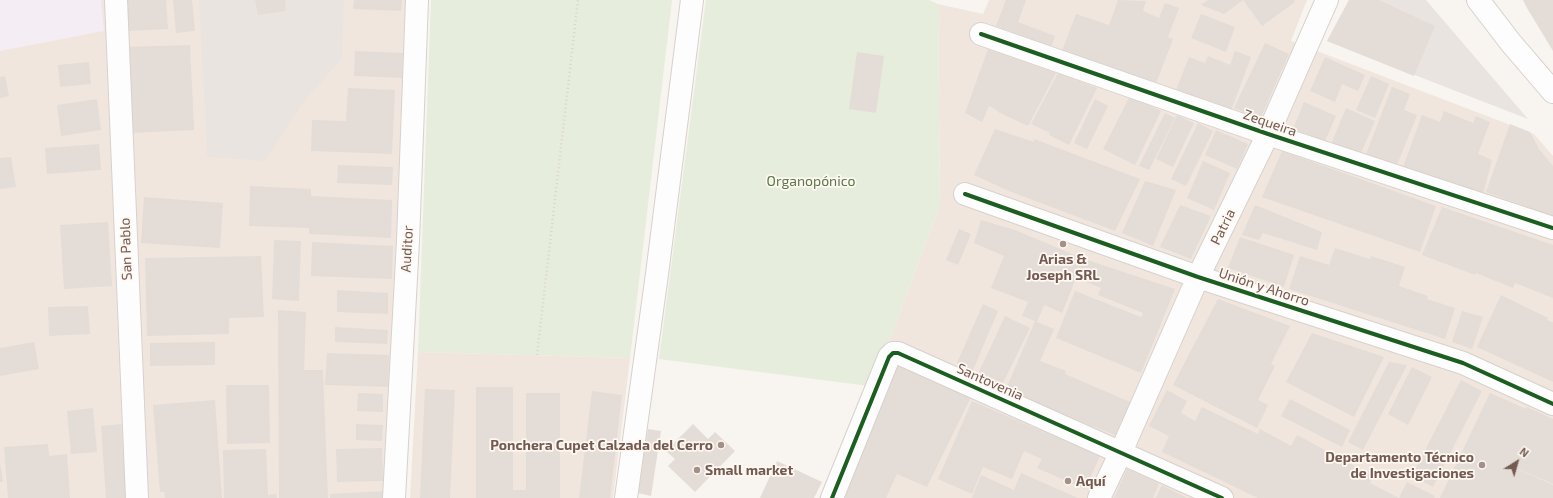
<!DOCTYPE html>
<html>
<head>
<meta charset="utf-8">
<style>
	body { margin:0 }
	#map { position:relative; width:1553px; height:498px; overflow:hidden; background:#f8f4f0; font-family:"Exo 2",sans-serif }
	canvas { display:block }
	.north { position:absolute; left:1497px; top:442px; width:40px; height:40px; -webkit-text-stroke:3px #fef8f2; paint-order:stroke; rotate:37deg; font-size:11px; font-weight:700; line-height:16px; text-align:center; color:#745a51 }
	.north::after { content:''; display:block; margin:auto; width:14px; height:18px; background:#745a51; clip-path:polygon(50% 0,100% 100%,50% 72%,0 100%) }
</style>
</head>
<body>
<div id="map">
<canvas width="1553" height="498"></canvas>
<div class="north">N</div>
</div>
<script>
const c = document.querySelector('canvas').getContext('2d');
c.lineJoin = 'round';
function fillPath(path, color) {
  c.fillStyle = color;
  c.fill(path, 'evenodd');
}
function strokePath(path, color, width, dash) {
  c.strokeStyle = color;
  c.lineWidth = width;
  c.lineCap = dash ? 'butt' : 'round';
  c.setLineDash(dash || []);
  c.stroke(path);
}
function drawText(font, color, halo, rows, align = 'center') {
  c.font = font + ' "Exo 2",sans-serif';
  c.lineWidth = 3.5;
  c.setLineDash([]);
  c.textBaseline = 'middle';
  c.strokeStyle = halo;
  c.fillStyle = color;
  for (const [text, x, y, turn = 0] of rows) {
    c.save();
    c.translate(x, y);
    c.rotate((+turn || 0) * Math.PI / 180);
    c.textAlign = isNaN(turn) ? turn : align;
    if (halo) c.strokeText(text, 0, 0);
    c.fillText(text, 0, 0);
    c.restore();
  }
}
const residential = new Path2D(`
	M0 0H406L388 498H0Z
	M989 0H1307L1291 41 1534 134 1553 156V498H819L893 331 940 205 938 4 983 14Z
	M418 352 630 358 613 498H410Z`);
const industrial = new Path2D(`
	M199 0H344L342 58 301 105 265 161 207 157Z
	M1349 0H1426L1528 119 1327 41Z`);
const education = new Path2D(`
	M0 0H101L104 31 0 51Z`);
const green = new Path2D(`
	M431 0H672L630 358 418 352Z
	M706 0H929L938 4 940 205 893 331 869 386 659 359Z`);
const building = new Path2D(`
	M127 0H166L168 29 129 31Z
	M173 0H192L195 31 176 33Z
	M255 0H285L286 11 258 15Z
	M354 0H402L401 11 353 9Z
	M1006 0H1026L1018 22 1055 36 1051 47 996 26Z
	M1118 0 1146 1 1143 11 1159 18 1165 3 1179 8 1168 37 1173 39 1155 86 1062 51 1076 14 1109 25Z
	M1208 0H1294L1295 2 1262 26 1243 0 1224 14 1201 5Z
	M1349 0H1379L1435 26 1414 76 1327 41Z
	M1523 0H1553V51L1527 8Z
	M1201 14 1235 27 1226 52 1191 38Z
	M1265 43 1289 54 1260 119 1234 108Z
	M190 45 194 130 129 133 125 47Z
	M988 49 1056 73 1028 126 998 112V111L989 106 982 122 965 113Z
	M355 51 403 53 402 78 354 76Z
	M1235 51 1251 57 1231 111 1176 90 1189 57 1205 63 1208 56 1230 65Z
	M857 52 884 56 876 113 849 109Z
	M1325 57 1365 75 1358 91 1342 84 1335 102 1310 91Z
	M89 62 91 84 60 87 58 65Z
	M1058 73 1097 88 1069 145 1049 135 1050 133 1031 124Z
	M5 76 9 96 0 98V77Z
	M1371 76 1389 84 1375 118 1356 110Z
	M1392 87 1410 94 1404 110 1417 115 1397 165 1366 154Z
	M348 88 395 90 392 154 311 151 312 120 346 121Z
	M1130 96 1161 111 1135 165 1103 149Z
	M97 99 101 130 61 136 57 105Z
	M1095 99 1108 106 1087 149 1074 143Z
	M1304 102 1336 116 1325 141 1293 129Z
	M1346 108 1375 121 1361 153 1331 144Z
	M1444 111 1473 123 1476 116 1490 122 1478 154 1492 160 1483 194 1403 167 1422 115 1440 122Z
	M1165 113 1175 118 1149 170 1139 166Z
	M1177 115 1194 123 1173 167 1156 159Z
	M1198 123 1213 131 1186 186 1171 179Z
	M1510 124 1530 132 1539 149 1553 166V216L1486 192Z
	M995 129 1034 142V139L1140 179 1115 231 1009 191 974 175Z
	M1216 130 1248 144 1237 169 1205 155Z
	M99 144 101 170 47 174 45 148Z
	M1282 151 1436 206 1420 252 1262 197Z
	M11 157 16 187 0 189V158Z
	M1203 161 1230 173 1214 210 1187 198Z
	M338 165 393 167 392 185 337 183Z
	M1145 181 1176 190 1153 246 1122 233Z
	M250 186 311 189V196L392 200 391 238 309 234V228L249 226Z
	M144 197 223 203 220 248 141 243Z
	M1180 205 1211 216 1191 259 1160 247Z
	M1255 205 1322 232 1317 250 1263 233 1259 240 1242 235Z
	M1442 207 1553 245V298L1515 283 1513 288 1476 273 1475 275 1422 255Z
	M981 220 1015 230 1084 259 1175 289 1141 373 1056 338 1075 291 1141 317 1143 313 1098 295 1101 288 1076 278 1062 313 1044 305 1037 322 1054 329 1040 361 1066 371 1065 374 1130 402 1117 436 1025 399 1006 389 1035 321 1022 316 1028 302 991 288 1004 256 974 243Z
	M108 222 112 286 64 289 60 225Z
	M959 229 971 234 958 265 946 260Z
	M1240 237 1294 255 1284 287 1228 268Z
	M274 240 301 241 299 301 272 299Z
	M312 242 393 246 392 279 311 276Z
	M1335 248 1370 259 1371 256 1405 267 1399 286 1428 296 1427 299 1455 308 1445 339 1289 289 1300 256 1329 265Z
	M261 256 264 317 229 318V334L147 336 145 258Z
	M337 290 388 293V314L337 312Z
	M1501 295 1548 318 1547 320 1553 322V382L1477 347Z
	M1218 299 1290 326 1271 364 1275 366 1258 400 1268 405 1257 428 1173 385Z
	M983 304 998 311 973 370 957 363Z
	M88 306 90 334 49 336 48 307Z
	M278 310 306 312 304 370H323L328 498H279Z
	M1462 311 1483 317 1472 349 1452 342Z
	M1005 316 1030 328 1003 383 979 372Z
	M335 327 388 330 387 344 335 342Z
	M1312 333 1384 357 1354 417 1286 382Z
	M34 342 39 369 0 376V348Z
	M215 342V365L150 366V343Z
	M327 353 389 355 388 387 325 385Z
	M1389 362 1407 365 1363 450 1348 442Z
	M898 363 972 395 927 487 897 474 886 498H841Z
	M1412 367 1432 377 1408 425 1388 414Z
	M1461 380 1482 391 1433 487 1412 476Z
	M226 385H269L270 443 227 444Z
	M476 387H513V490H526V393H560V498H476Z
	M425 389 455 390 450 498H420Z
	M1167 390 1187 401 1181 413 1195 421 1202 407 1258 434 1260 429 1291 446 1297 435 1373 476 1370 483 1399 498 1407 482 1435 496 1434 498H1258L1162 452 1169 436 1149 426Z
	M592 391 622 395 610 498H579Z
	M358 393 383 394V412L357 411Z
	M1490 393 1526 409 1527 407 1553 419V484L1496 459 1553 485V498H1440Z
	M1290 399 1350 430 1342 447 1281 416Z
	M215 400 222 498H165L164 492H160L153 405Z
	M972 401 1100 456 1085 489 1037 468 1042 459 1024 451 1012 479 983 467 972 494 938 479Z
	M93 408 97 452 71 454 67 411Z
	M121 424 127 498H106L101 426Z
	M356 424 383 425 382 441 356 440Z
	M693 424 708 439 715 432 735 451 695 492 668 466 675 459 666 451Z
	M648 429 661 431 651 496 638 493Z
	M48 444 49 456 67 454 70 498H8L4 447Z
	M382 448 383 481 337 482 336 449Z
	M266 449 268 495 276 494 277 498H224L223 450Z
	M777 461 822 482 814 498H760Z
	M0 463 3 482H0Z
	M1127 469 1159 483 1153 498H1114Z
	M1021 473 1078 498H972L981 475 1014 490Z
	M1162 485 1187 498H1156Z
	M386 491V498H330V494Z`);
const path = new Path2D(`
	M537 355 578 0`);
const minor = new Path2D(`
	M116 0 137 498
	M1478 0 1511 43 1553 92
	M981 34 1268 134 1553 228
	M965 194 1198 277 1463 363 1553 404
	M394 498 408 241 417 0
	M626 498 657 274 692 0
	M832 498 889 357 893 353H898L1222 498
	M1099 498 1121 452 1198 277 1268 134 1327 0`);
const cycleway = new Path2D(`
	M981 34 1268 134 1553 228
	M965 194 1198 277 1463 363 1553 404
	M832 498 889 357 893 353H898L1222 498`);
const markers = [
	[1063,244,4,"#a29089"],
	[721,445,4,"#a29089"],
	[1482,465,4,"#a29089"],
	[697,470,4,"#a29089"],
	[1068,481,4,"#a29089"]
];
const streetNames = [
	["Zequeira",1270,123,19],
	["Patria",1223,227,-64],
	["San Pablo",126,249,-92],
	["Auditor",407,249,-87],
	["Unión y Ahorro",1264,287,18],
	["Santovenia",990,382,24]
];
const parkNames = [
	["Organopónico",811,181]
];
const poiNames = [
	["Arias &",1063,259,"center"],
	["Joseph SRL",1063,275,"center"],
	["Ponchera Cupet Calzada del Cerro",713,445],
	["Departamento Técnico",1474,457],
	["de Investigaciones",1474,473],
	["Small market",705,470,"left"],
	["Aquí",1076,481,"left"]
];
fillPath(residential, '#f0e6de');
fillPath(industrial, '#eae4e0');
fillPath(education, '#f4edf4');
fillPath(green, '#e7eddc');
fillPath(building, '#e4dcd7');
strokePath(minor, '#d7d1cd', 24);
strokePath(path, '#dad3d0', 2.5, [1, 3]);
strokePath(minor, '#fefdfd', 22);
strokePath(cycleway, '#1b5e20', 4);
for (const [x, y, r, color] of markers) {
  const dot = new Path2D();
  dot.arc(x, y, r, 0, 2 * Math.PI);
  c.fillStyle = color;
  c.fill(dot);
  strokePath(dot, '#fef8f2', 1.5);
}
drawText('14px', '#745a51', '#fef8f2', streetNames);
drawText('14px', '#5c784a', '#fef8f2', parkNames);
drawText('bold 14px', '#745a51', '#fef8f2', poiNames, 'right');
</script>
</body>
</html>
